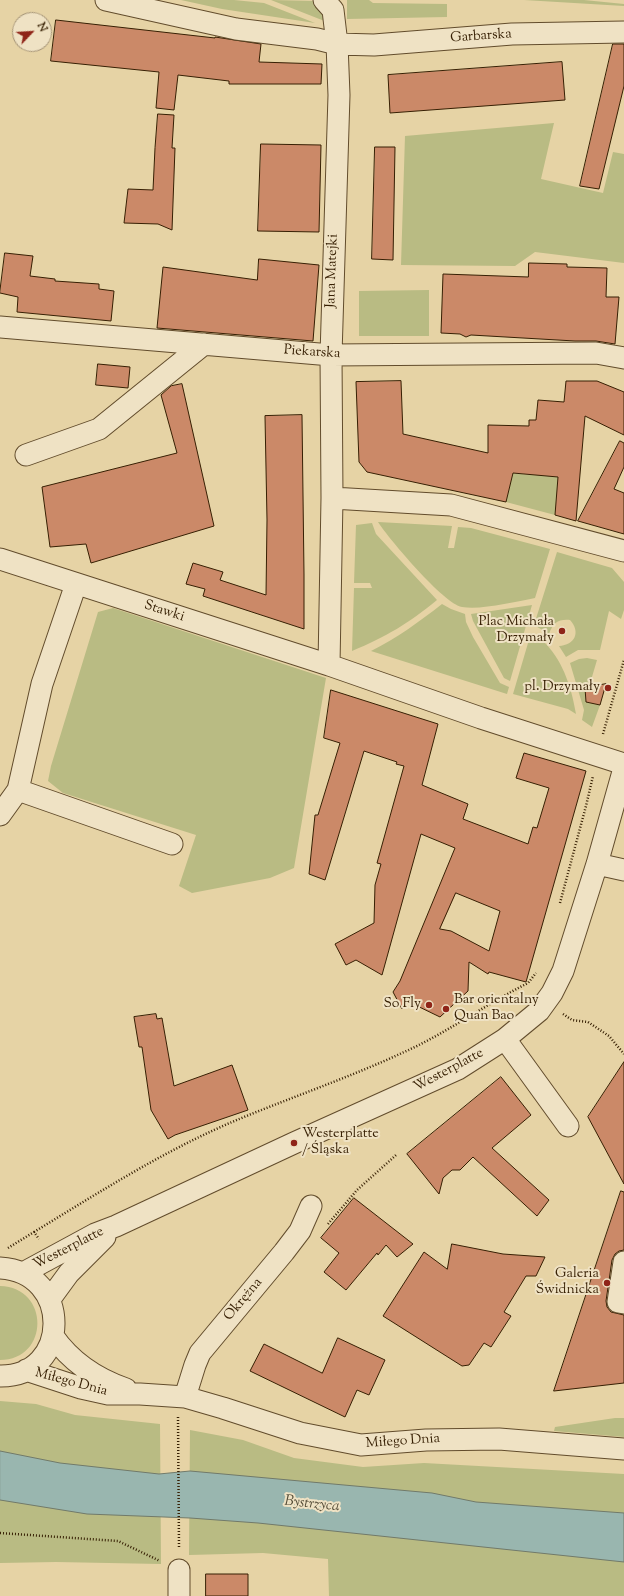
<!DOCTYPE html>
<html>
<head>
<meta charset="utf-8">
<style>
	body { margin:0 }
	#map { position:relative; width:624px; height:1596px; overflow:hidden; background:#e6d3a5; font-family:"Sorts Mill Goudy",serif }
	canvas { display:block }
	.north { position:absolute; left:12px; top:12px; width:40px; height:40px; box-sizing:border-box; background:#efe2c4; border:1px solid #a59477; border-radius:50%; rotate:65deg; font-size:11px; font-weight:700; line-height:16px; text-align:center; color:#361f03 }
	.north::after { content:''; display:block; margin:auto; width:14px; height:18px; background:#8f2418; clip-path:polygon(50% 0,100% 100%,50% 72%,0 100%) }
</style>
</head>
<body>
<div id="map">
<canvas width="624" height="1596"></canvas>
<div class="north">N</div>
</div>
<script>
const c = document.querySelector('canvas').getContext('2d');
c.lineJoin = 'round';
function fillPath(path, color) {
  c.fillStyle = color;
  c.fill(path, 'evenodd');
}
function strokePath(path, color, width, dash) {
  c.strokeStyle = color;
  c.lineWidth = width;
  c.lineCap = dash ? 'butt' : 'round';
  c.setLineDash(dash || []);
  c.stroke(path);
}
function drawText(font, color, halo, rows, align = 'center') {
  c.font = font + ' "Sorts Mill Goudy",serif';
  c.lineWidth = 4;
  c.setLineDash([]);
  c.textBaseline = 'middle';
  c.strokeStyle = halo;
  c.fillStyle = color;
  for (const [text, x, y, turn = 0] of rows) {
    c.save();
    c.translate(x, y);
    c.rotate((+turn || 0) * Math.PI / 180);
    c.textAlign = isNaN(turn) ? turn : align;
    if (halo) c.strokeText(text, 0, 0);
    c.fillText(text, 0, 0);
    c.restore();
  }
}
const green = new Path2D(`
	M181 0H234L264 3 315 23 222 9Z
	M271 0 315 1 321 4 327 22Z
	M347 0H369L373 3 447 4V17L347 19Z
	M524 0H584L624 4V6Z
	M554 123 541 179 603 193 613 152 624 154V263L535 252 515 266 401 265 405 136Z
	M429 290V336H359V291Z
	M532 467 559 468 555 515 506 502 513 473 531 475Z
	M378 522 452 526 448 548H454L458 527 471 528 550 549 535 598C514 602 482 610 462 607 444 604 389 539 378 522Z
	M372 523 376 534 437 600C409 623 386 637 352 651L354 588H372L370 583H354L356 525Z
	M557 552 612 568 624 582V610L621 619 609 611 600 650H578L566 657 559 646C575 645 581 632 570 620 558 619 553 623 549 634L534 625Z
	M442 604 451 609 465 614 466 622 473 637 500 683 509 687 507 694 371 651C397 638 419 622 442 604Z
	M532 605 510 681 504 678 473 621 471 614Z
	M113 608 326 678 294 868 270 878 192 893 179 886 196 835 63 793 48 781 51 766 98 612Z
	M531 633C536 636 542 640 546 644 564 663 572 690 576 714L568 709 513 694Z
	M587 658 597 660 589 687 585 688 586 702 600 705 592 727 582 720 584 710 570 663 579 659Z
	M0 1286C50 1287 50 1360 0 1360Z
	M0 1401 36 1404 75 1415 160 1424 161 1564 56 1562 0 1563Z
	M615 1418H624V1437L554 1431 555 1427Z
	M190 1430 243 1440 294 1458 363 1467 424 1463 624 1474V1596H329L328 1559 263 1553 189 1555Z`);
const water = new Path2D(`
	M0 1451 60 1463 159 1474 190 1471 432 1493 476 1502 624 1513V1562L258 1523 190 1518 87 1514 0 1500Z`);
const building = new Path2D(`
	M56 20 215 38V37L261 44 259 62 322 64 321 84H229V81L178 75 174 110 156 108 159 72 51 61Z
	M613 44H624V86L599 189 580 186Z
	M562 62 565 100 390 113 388 75Z
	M158 114 174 115 172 148H175L172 230 158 224 124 223 128 189 153 190 155 148Z
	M261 144 321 145 319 232 258 231Z
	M375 147H395L393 260 372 259Z
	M5 253 33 256 30 276 55 279V281L99 284V289L114 291 111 321 17 312 18 297 0 293Z
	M259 259 319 265 313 341 157 328 163 267 257 280Z
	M529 263 567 264V267L607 268 606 297H619L615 344 596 341H575L471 335 466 337 460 334 441 333 443 274 528 277Z
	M98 364 130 367 128 388 96 385Z
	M401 381 403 434 488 453V425L529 426V420H536L538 400 564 402 566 381H597L624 392V435L585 416 576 521 555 515 558 477 513 473 506 502 367 472 359 462 356 382Z
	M182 384 214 526 91 563 86 544 50 547 42 487 177 453 161 395 171 386Z
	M302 415 304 574V629L203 596 205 589 186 584 193 563 223 572 220 580 266 595 267 520 265 416Z
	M620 441 624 443V467L614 489 624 493V534L578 521Z
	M606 684 600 705 586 702 585 688Z
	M331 690 438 724 422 785 468 804 463 819 528 844 533 827 537 828 549 788 516 778 524 753 586 771 526 982 489 972 488 974 469 962 468 991 440 1017 409 1002 402 1009 393 992 400 981 455 848 421 834 382 975 356 960 346 965 335 944 374 923 375 885 381 864 377 863 404 766 396 764 397 762 364 751 325 880 309 874 315 815H318L340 743 324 738ZM456 893 500 911 489 951 451 931 440 929Z
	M156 1014 157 1019 162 1018 174 1086 232 1065 248 1110 175 1135 168 1139 151 1110 142 1047H139L134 1017Z
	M624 1062V1184L588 1117Z
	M501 1077 531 1115 492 1148 549 1200 537 1216 473 1157 460 1170H452L443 1178 439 1194 407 1154Z
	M621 1191 624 1192V1250L619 1251 615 1254 612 1260 606 1301 607 1307 611 1312 624 1315V1383L554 1391Z
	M354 1198 413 1244 397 1257 386 1245 378 1255 377 1253 346 1290 324 1272 339 1253 321 1238Z
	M452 1244 503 1254 545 1257 536 1276H526L504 1312 511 1316 491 1347 484 1343 469 1365 462 1366 383 1316 424 1252 447 1269Z
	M338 1338 385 1360 369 1395 357 1390 345 1417 250 1371 264 1344 322 1373Z
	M206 1574H248V1596H206Z`);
const path = new Path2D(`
	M603 734 624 660
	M560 903 586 806 593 776
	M563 1014 572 1020 588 1022 609 1036 624 1054
	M328 1224 357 1190 396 1155
	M34 1232C98 1193 162 1152 232 1122 294 1096 357 1075 417 1046 455 1027 490 1002 528 983L536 973
	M8 1248 34 1232 39 1239
	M178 1417 179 1548
	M0 1533 118 1541 160 1561`);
const minor = new Path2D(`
	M106 0 236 29 317 39 337 44 374 45 512 34 624 32
	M324 0 333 10 337 44 339 95 331 355 332 498
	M0 327 331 355 596 353 624 358
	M26 455 99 429 204 344
	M624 551 451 505 332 498 329 665 481 718 624 764
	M0 559 329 665
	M18 790 42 684 76 584
	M0 815 18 790 172 844
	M597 864 624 870
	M505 1039 568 1126
	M624 1262 618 1302 624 1303
	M0 1268C73 1272 71 1377 0 1376
	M23 1273 95 1234 116 1226 294 1143 458 1069 505 1039 539 1011 552 993 563 971 597 864 624 768
	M50 1299 69 1273 105 1237
	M53 1336C71 1362 97 1379 126 1389
	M26 1370 81 1388 108 1394H140L185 1397 223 1408 300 1433 361 1445 426 1440 499 1439 624 1449
	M185 1397 195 1365 200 1353 284 1252 300 1231 311 1206
	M179 1596V1570`);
const markers = [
	[562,631,4,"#8f2418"],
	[608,688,4,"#8f2418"],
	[429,1005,4,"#8f2418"],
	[446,1009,4,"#8f2418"],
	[294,1143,4,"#8f2418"],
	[607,1283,4,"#8f2418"]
];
const streetNames = [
	["Garbarska",481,37,-4],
	["Jana Matejki",333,271,-88],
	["Piekarska",312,353,4],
	["Stawki",164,612,18],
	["Westerplatte",449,1071,-28],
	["Westerplatte",69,1249,-27],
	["Okrężna",244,1300,-50],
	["Miłego Dnia",71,1383,15],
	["Miłego Dnia",403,1442,-4]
];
const poiNames = [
	["Plac Michała",554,623],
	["Drzymały",554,639],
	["pl. Drzymały",600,688],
	["Bar orientalny",454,1001,"left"],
	["Quan Bao",454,1017,"left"],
	["So Fly",421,1005],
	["Westerplatte",302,1135,"left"],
	["/ Śląska",302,1151,"left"],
	["Galeria",599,1275],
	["Świdnicka",599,1291]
];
const waterNames = [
	["Bystrzyca",312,1505,6]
];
fillPath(green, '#b9bb83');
fillPath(water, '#99b6af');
strokePath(water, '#717a6a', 1);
fillPath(building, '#cb8968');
strokePath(building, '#361f03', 1);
strokePath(minor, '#624c2c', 23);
strokePath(path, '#361f03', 2.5, [1, 2]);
strokePath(minor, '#efe2c4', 21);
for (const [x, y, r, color] of markers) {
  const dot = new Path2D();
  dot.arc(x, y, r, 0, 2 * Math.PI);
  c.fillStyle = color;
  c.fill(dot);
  strokePath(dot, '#efe2c4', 1.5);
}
drawText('14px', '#361f03', '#efe2c4', streetNames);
drawText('14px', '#361f03', '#efe2c4', poiNames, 'right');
drawText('italic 15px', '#544c37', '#efe2c4', waterNames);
</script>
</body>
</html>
